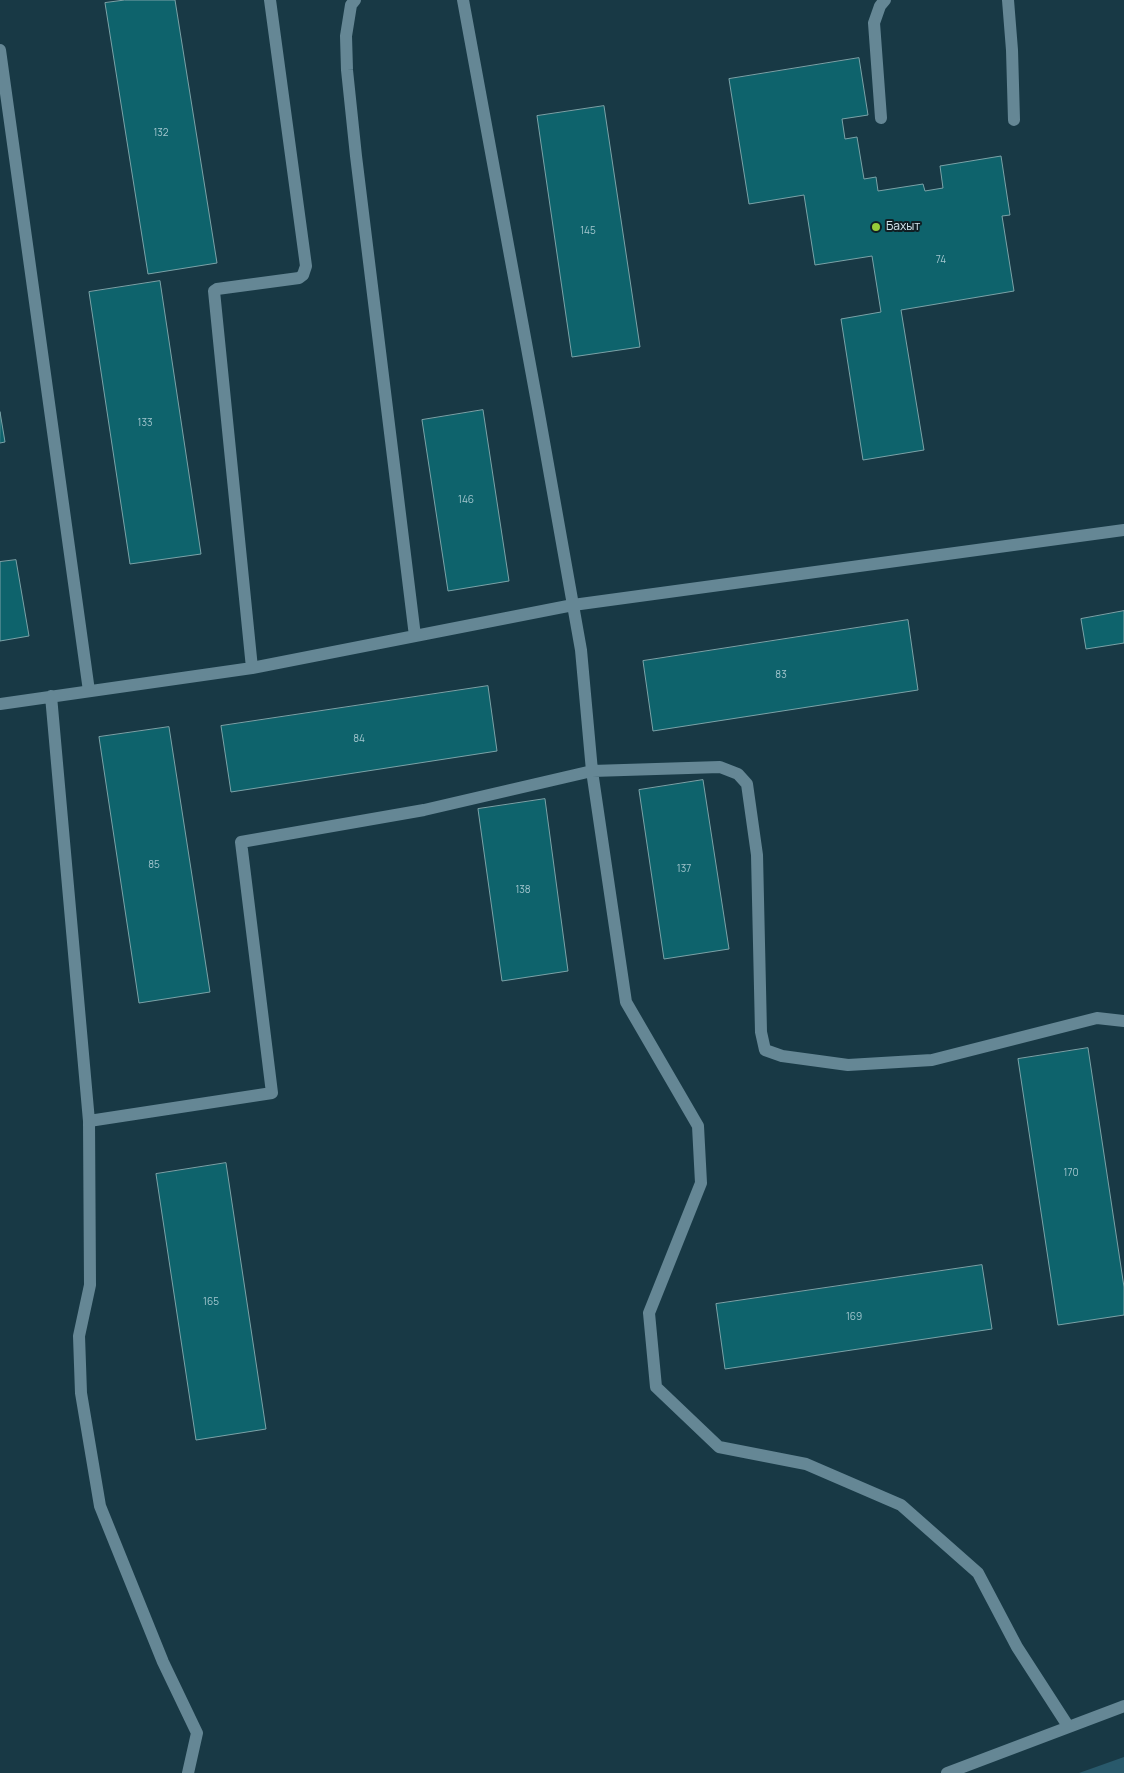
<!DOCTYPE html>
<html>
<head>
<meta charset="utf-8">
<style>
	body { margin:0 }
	canvas { display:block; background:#183945 }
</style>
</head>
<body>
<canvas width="1124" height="1773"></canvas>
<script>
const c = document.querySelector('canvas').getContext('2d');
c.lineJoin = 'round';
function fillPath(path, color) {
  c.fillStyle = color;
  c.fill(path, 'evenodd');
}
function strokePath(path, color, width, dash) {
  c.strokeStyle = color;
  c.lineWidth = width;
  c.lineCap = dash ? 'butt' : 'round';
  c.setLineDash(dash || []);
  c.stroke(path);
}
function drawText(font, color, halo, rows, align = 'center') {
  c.font = font + ' Manrope,sans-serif';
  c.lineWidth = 4;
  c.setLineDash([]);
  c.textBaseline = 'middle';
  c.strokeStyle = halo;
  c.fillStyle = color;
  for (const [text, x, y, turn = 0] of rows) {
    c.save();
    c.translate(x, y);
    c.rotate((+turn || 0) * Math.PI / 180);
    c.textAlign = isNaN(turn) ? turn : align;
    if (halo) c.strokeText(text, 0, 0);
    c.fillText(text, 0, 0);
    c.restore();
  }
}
const green = new Path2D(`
	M1124 1757V1773H1079Z`);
const building = new Path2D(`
	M125 0H175L217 263 148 274 105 3Z
	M859 58 868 115 842 119 845 139 857 137 864 179 876 177 878 191 923 184 925 191 943 188 940 166 1001 156 1010 215 1002 216 1014 291 901 310 924 450 863 460 841 319 881 312 872 256 815 265 804 195 749 204 729 79Z
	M604 106 640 347 572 357 537 116Z
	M160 281 201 554 130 564 89 292Z
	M483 410 509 581 448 591 422 420Z
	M0 412 5 442 0 443Z
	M16 560 29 636 0 641V562Z
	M1124 611V643L1086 649 1081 619Z
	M908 620 918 690 653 731 643 661Z
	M488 686 497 751 231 792 221 726Z
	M169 727 210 992 139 1003 99 737Z
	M703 780 729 949 664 959 639 790Z
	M545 799 568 971 502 981 478 809Z
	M1088 1048 1124 1287V1315L1058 1325 1018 1059Z
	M226 1163 266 1429 196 1440 156 1174Z
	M982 1265 992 1329 725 1369 716 1304Z`);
const minor = new Path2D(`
	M355 0 351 5 346 36 347 70 356 156 415 636
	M463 0 538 408 581 650 592 771 626 1002 698 1126 701 1183 649 1313 656 1387 719 1447 806 1464 901 1505 978 1573 1017 1647 1068 1726
	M1008 0 1012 50 1014 120
	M0 50 89 691
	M881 118 874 23 880 6 885 0
	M252 668 214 291 217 289 299 278 303 275 306 266 270 0
	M51 696 89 1121 90 1285 79 1336 81 1393 100 1506 163 1662 197 1733 188 1773
	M0 704 252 668 573 605 1124 530
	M89 1121 272 1093 241 842 424 810 592 771 720 767 738 774 747 784 757 855 761 1032 765 1050 782 1056 848 1065 932 1060 1097 1018 1124 1021
	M947 1773 1124 1706`);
const markers = [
	[876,227,5,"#97cc39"]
];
const numberNames = [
	["132",161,133],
	["145",588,231],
	["74",941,260],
	["133",145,423],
	["146",466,500],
	["83",781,675],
	["84",359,739],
	["85",154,865],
	["137",684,869],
	["138",523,890],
	["170",1071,1173],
	["165",211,1302],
	["169",854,1317]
];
const poiNames = [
	["Бахыт",886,227]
];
fillPath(green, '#29596b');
fillPath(building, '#0e636c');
strokePath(building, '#7aa2a7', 1);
strokePath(minor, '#658795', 12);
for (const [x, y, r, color] of markers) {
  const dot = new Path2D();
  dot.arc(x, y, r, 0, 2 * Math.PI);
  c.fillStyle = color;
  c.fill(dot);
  strokePath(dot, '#101e23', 2);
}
drawText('10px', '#a3c6ce', null, numberNames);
drawText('12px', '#d5e7ef', '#101e23', poiNames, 'left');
</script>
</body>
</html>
